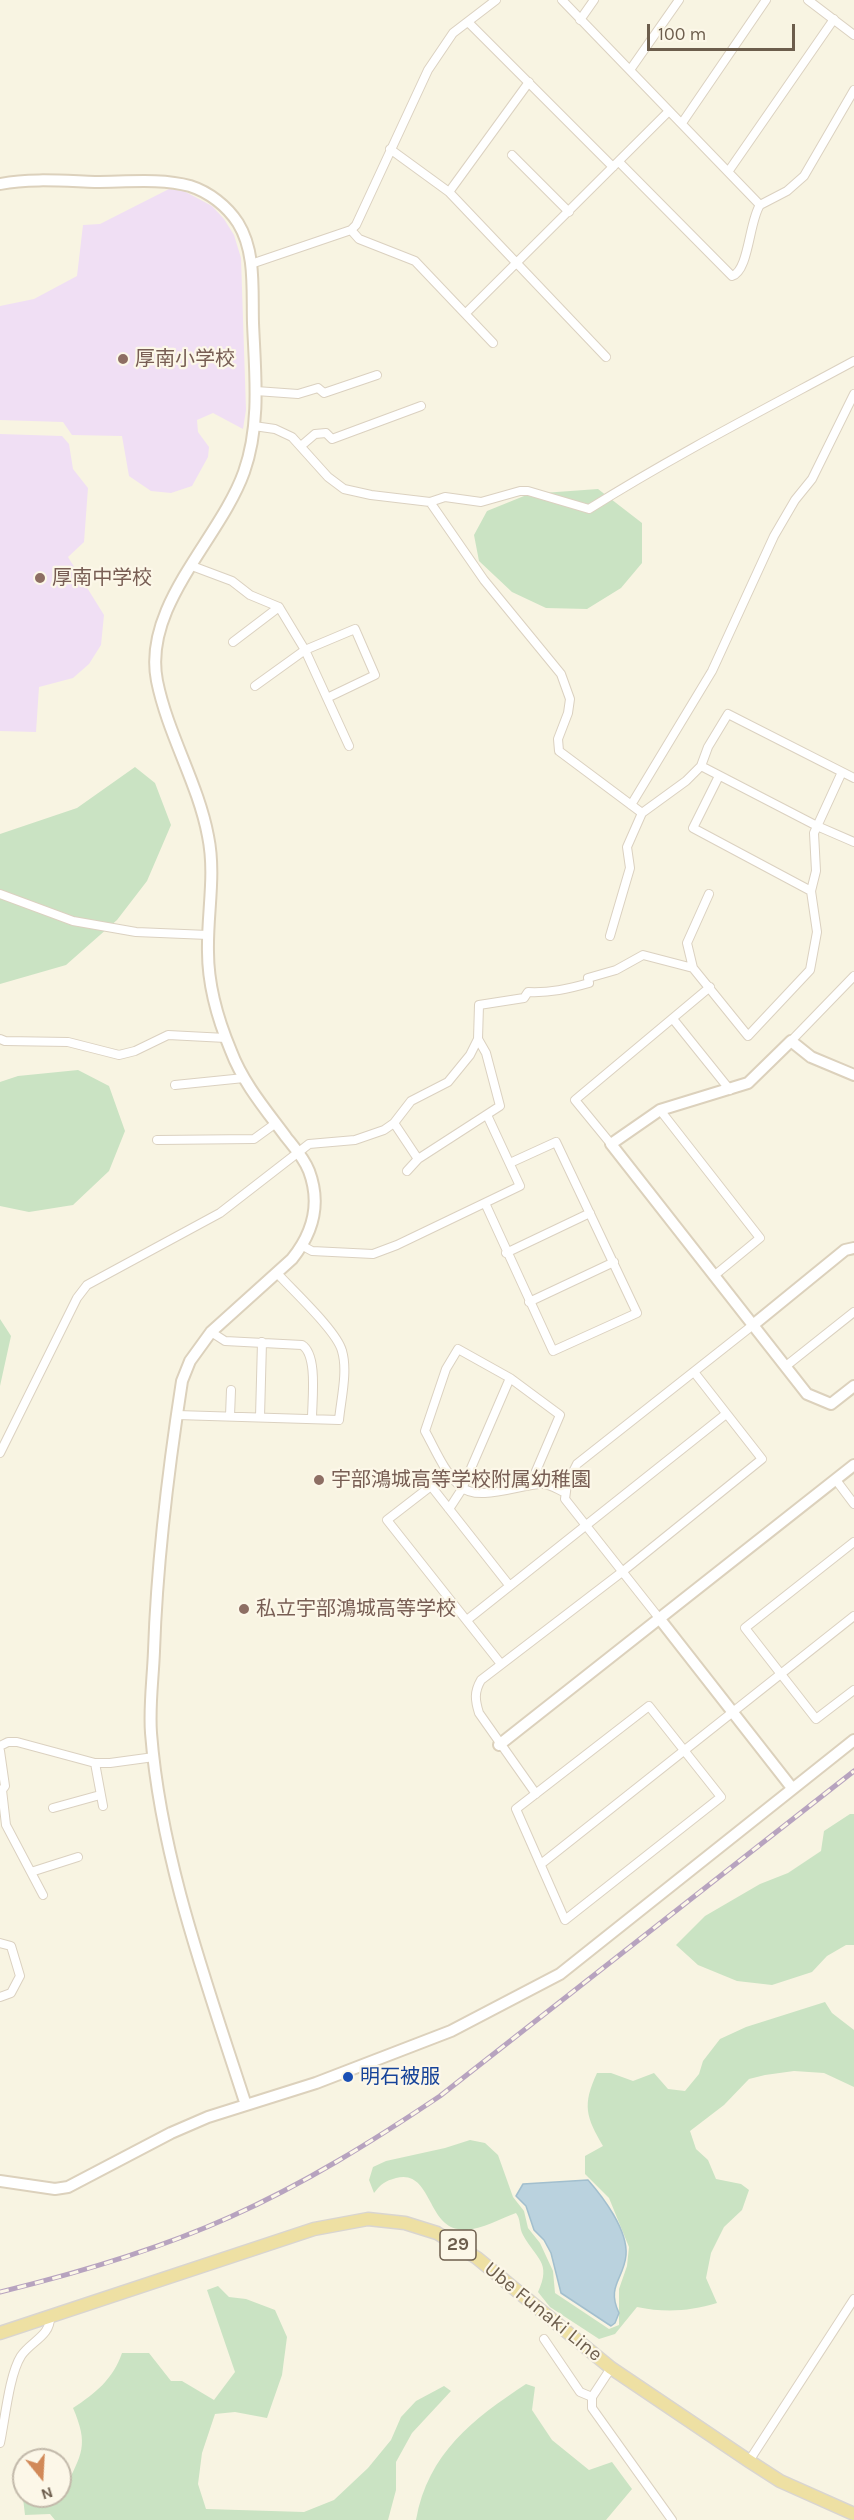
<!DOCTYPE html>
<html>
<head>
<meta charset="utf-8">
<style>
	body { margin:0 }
	#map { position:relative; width:854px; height:2520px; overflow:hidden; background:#f8f4e2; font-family:Karla,sans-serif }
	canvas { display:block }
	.north { position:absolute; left:12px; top:2448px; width:60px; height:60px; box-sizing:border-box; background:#fcf7e8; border:2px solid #c2b9aa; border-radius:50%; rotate:162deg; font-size:16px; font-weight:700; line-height:24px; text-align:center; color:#6c5d4c }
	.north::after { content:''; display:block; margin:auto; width:21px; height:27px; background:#d18958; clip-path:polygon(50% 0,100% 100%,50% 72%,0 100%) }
	.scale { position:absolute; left:647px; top:24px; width:148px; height:27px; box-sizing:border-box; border:3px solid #6c5d4c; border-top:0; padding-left:8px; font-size:18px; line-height:21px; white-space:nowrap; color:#6c5d4c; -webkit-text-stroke:4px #fcf7e8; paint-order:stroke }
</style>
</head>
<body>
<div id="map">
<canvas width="854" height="2520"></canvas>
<div class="north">N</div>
<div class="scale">100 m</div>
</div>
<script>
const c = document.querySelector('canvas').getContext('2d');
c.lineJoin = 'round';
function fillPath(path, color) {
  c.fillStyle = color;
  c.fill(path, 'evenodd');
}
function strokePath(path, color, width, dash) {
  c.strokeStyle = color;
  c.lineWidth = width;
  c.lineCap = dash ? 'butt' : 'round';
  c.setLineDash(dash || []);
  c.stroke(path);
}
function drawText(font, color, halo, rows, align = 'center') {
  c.font = font + ' Karla,"Noto Sans JP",sans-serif';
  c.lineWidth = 4.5;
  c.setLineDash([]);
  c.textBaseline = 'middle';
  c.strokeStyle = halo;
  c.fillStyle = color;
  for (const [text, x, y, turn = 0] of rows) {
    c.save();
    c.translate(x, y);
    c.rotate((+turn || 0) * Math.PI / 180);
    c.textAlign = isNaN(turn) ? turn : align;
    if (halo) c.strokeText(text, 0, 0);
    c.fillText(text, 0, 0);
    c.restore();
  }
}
const education = new Path2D(`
	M169 189 184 191 212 206 224 219 234 235 241 258 246 410 243 429 213 413 197 420 198 432 209 447 208 457 192 486 171 493 151 491 129 476 122 436 72 435 63 422 0 420V306L34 299 77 276 83 225 100 224Z
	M0 434 62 436 69 444 73 469 88 488 84 542 68 557 104 615 101 645 89 664 73 678 39 687 36 732 0 731Z`);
const green = new Path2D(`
	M598 489 642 523V563L621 588 587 609 546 608 512 592 479 561 474 535 487 511 529 494Z
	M135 767 155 783 171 825 147 881 117 920 66 965 0 984V834L77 808Z
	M78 1070 109 1086 125 1131 109 1171 73 1205 29 1212 0 1206V1082L18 1076Z
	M0 1319 11 1336 0 1386Z
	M850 1814H854V1945H846L827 1956 812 1972 772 1985 737 1981 698 1965 676 1945 705 1916 760 1884 788 1873 821 1851 824 1831Z
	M825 2002 832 2013 854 2030V2087L824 2073 794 2071 765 2075 749 2079 724 2105 690 2131 696 2149 708 2160 716 2179 741 2184 749 2190 742 2210 724 2227 711 2253 706 2278 717 2303C690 2311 666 2313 637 2307L615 2334 599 2339 550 2307 538 2292C552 2262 536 2259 523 2235 519 2228 521 2219 516 2213 499 2219 477 2233 458 2229 427 2224 431 2169 396 2178 385 2181 381 2184 374 2193L369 2180 373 2167 386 2161 445 2148 470 2140 485 2143 498 2155 513 2197 524 2211 528 2228 540 2243 553 2271 555 2293 609 2329 619 2325V2289L627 2266 629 2247 609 2198 585 2174V2156L603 2146C586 2117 582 2105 597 2073H611L633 2081 654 2073 668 2089 685 2091 699 2074 703 2061 720 2039 746 2027Z
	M218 2286 229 2297 246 2299 275 2310 287 2337 282 2375 267 2418 235 2412 215 2414 202 2453 198 2484 206 2509 304 2512 334 2500 368 2468 391 2440 401 2417 416 2401 444 2386 451 2391 412 2433 396 2462V2490L388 2520H55L50 2514 25 2515 23 2498 60 2496V2490L65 2488C82 2454 89 2445 73 2408 96 2393 113 2379 122 2353H149L171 2381H182L214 2400 235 2372 207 2290Z
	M526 2384 535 2387 532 2410 552 2440 589 2470 612 2462 632 2489 606 2520H416C428 2453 473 2419 526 2384Z`);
const water = new Path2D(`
	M588 2180C603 2197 628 2230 626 2255 624 2279 606 2286 619 2313L615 2323 611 2326 561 2293 551 2253 544 2240 534 2230 526 2206 516 2196 523 2184Z`);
const street = new Path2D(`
	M562 0 760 205 787 191 804 176 854 90
	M808 0 854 35
	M580 20 594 0
	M468 22 613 167
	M630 70 679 0
	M682 123 766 0
	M390 149 449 192 606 357
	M512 155 569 212
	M619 162 732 276C749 271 749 221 760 205
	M728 172 834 19
	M449 192 529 82
	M351 230 359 239 415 261 493 343
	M251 264 351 230 356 225 428 70 453 33 496 0
	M466 313 669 111
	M256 391 298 394 318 388 324 393 377 375
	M254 426 275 429 292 437 328 477 344 489 371 495 430 502 445 497 481 502 520 491H528L589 509C675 455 765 409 854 361
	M301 446 315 434 326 433 332 439 421 406
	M430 502 484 580 561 674 570 699 568 713 558 739 559 751 642 813
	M192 566 232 581 250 595 279 607 305 650 349 746
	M233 642 279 607
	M255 686 305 650 355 629 375 675 327 698
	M701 766 817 826 854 842
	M719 776 693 828 811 891
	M631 805 712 671 774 536 795 500 812 479 854 394
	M0 894 73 921 136 932 208 935
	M709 894 687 943 693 968 748 1036 810 970 817 932 811 891 816 871 814 833 842 772
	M610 936 630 868 627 847 642 813 686 781 701 766 708 747 728 714 854 778
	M673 1019 730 1090
	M0 1039 5 1041 68 1042 119 1055 135 1051 168 1035 226 1038
	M791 1041 854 976
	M175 1085 244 1078
	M660 1110 760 1238 715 1275
	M394 1123 418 1159
	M157 1140 254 1139 276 1123
	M611 1144 575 1100 710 987
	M407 1171 418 1159 500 1106 486 1053 478 1039
	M485 1203 553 1351 637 1313 556 1142 510 1163
	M303 1246 312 1251 373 1254 397 1245 520 1186 487 1115
	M506 1253 590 1213
	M529 1302 614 1262
	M211 1332 225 1341 302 1345C318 1355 312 1400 312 1419
	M786 1366 854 1312
	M177 1415 339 1420C341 1399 348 1371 342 1351 337 1331 292 1290 277 1273
	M230 1416 231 1390
	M260 1417 262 1342
	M0 1453 77 1298 87 1285 220 1213 309 1144 355 1140 384 1130 394 1123 411 1101 448 1082 470 1055 478 1039 479 1005 524 998 528 992C550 993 568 989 589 983L588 978 616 970 643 955 693 968
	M836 1480 854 1504
	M530 1485 560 1415 510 1378 458 1349 446 1369 425 1431C435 1449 444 1472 460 1486 478 1503 520 1484 542 1484 550 1484 557 1489 564 1492
	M449 1509 462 1489 510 1378
	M854 1542 745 1628 816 1719 854 1690
	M659 1618 565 1499 567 1484 577 1464 753 1325
	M467 1620 726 1414
	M501 1664 387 1520 431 1486 509 1585
	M649 1706 721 1797 565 1920 516 1809Z
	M0 1746 8 1742H17L95 1763H110L154 1757
	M0 1751 5 1786 2 1790 6 1825 43 1895
	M95 1763 103 1806
	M536 1794 479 1713C475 1700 474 1692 481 1680L622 1572 762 1459 694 1372
	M53 1808 100 1795
	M541 1864 854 1616
	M31 1872 78 1857
	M0 1943 11 1946 20 1976 11 1993 0 1997
	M544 2339 580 2392 592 2397
	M611 2368 592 2397V2408L672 2520
	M0 2443C5 2420 9 2375 21 2356 31 2341 51 2336 50 2316
	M749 2461 854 2299`);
const secondary = new Path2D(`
	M0 184C31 178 64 181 95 182 126 182 161 178 190 186 209 192 227 206 238 223 256 252 252 290 253 323 255 372 261 424 244 472 220 539 142 606 157 681 168 735 198 783 208 836 216 875 207 913 208 952 208 986 218 1020 231 1051 243 1083 266 1110 286 1137 294 1147 304 1158 309 1171 321 1203 313 1233 292 1259L211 1332 190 1361 182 1381C168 1471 157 1560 154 1651 153 1678 149 1706 151 1733 161 1860 207 1984 246 2105
	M854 1075 811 1057 791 1041 748 1083 660 1110 611 1144 807 1394 831 1404 854 1386
	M753 1325 845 1250 854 1248
	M659 1618 792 1788
	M499 1745 854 1465
	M0 2181 55 2189 68 2187 171 2133 208 2117 316 2083 451 2031 560 1974 854 1740`);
const primary = new Path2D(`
	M0 2333 314 2229 368 2219 405 2223 437 2233 477 2258 611 2368 749 2461 780 2481 854 2514`);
const rail = new Path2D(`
	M0 2292C78 2273 157 2250 230 2217 304 2184 373 2141 440 2096L854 1771`);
const markers = [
	[123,359,6,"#8d6e63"],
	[40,578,6,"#8d6e63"],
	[319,1480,6,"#8d6e63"],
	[244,1609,6,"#8d6e63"],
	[348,2077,6,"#1a4fb4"]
];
const shields = [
	[458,2245,36]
];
const shieldNames = [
	["29",458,2245]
];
const educationNames = [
	["厚南小学校",135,359],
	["厚南中学校",52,578],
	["宇部鴻城高等学校附属幼稚園",331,1480],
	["私立宇部鴻城高等学校",256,1609]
];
const transitNames = [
	["明石被服",360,2077]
];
const streetNames = [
	["Ube Funaki Line",543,2312,39]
];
fillPath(education, '#f0dff4');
fillPath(green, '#cae3c3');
fillPath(water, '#bad2de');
strokePath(water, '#a2bfce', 1.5);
strokePath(street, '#dbd1c0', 10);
strokePath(secondary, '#dcd1bc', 14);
strokePath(primary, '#d9d5d0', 15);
strokePath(street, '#fff', 8);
strokePath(secondary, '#fff', 10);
strokePath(primary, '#eee0a3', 12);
strokePath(rail, '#b7a3bf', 5);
strokePath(rail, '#fcf7e8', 3, [9]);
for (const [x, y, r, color] of markers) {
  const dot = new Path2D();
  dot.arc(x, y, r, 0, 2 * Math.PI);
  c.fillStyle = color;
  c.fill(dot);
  strokePath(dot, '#fcf7e8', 2);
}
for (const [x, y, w] of shields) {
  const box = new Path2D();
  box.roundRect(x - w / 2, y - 15, w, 30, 4.5);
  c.fillStyle = '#fcf7e8';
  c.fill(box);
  strokePath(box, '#6c5d4c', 1.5);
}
drawText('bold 18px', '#6c5d4c', null, shieldNames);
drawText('20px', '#785e54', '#fcf7e8', educationNames, 'left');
drawText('20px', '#164399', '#fcf7e8', transitNames, 'left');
drawText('20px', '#6c5d4c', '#fcf7e8', streetNames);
</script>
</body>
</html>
